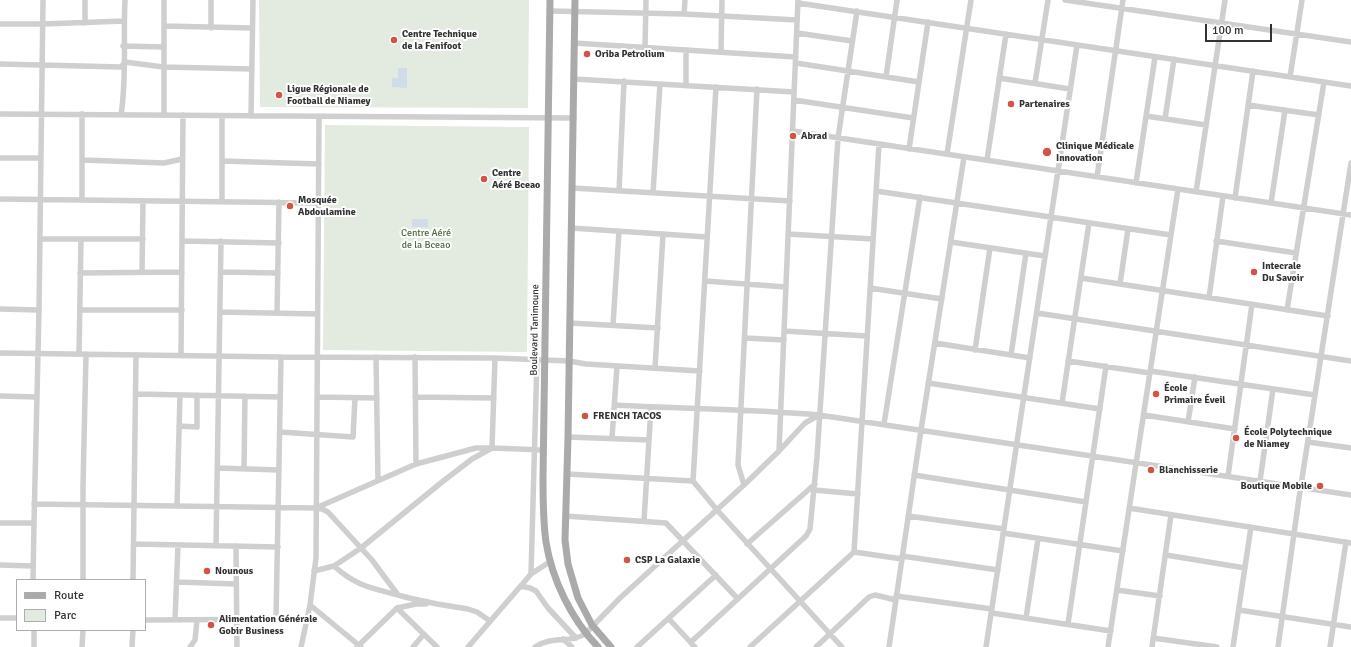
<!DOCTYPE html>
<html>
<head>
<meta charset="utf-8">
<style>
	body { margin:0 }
	#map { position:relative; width:1351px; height:647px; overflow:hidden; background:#fff; font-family:Signika,sans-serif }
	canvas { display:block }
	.legend { position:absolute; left:16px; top:579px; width:130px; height:52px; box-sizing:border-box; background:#fff; border:1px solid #adadad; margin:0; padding:5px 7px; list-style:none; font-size:12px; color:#323232 }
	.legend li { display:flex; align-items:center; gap:8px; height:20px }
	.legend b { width:20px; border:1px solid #adadad }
	.scale { position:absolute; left:1205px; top:24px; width:67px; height:18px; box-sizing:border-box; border:2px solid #323232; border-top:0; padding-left:5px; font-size:12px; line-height:14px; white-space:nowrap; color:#323232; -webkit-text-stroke:3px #fff; paint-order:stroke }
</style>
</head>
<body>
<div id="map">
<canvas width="1351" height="647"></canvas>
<ul class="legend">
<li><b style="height:5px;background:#aaa"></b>Route</li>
<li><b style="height:11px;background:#e3eadf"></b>Parc</li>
</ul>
<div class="scale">100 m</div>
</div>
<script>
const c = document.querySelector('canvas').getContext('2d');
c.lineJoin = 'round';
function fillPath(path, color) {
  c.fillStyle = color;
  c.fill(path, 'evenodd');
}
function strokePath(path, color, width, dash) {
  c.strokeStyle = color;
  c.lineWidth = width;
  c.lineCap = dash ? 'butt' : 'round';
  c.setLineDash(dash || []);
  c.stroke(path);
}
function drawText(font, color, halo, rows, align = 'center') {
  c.font = font + ' Signika,sans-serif';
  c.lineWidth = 4;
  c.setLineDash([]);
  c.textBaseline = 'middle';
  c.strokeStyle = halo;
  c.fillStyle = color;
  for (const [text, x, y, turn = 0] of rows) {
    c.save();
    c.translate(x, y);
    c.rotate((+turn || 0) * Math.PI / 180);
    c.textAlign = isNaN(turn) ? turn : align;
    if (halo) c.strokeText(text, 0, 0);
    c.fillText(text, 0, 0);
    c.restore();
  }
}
const green = new Path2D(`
	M259 0H529L528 108 260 107Z
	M325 125 529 127 527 352 323 350Z`);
const water = new Path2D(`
	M398 68H407V88L392 87V78H398Z
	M412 219H428V227H412Z`);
const minor = new Path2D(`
	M85 0V23
	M211 0V28
	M1065 0 1351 42
	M798 3 1351 86
	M550 11 684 14 797 20
	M684 14 685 0
	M0 24H43L124 21
	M164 26 252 28
	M797 33 852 41
	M574 43 796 57
	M123 46 164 47
	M645 47 646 0
	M721 52 722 0
	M796 63 919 82
	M0 64 121 67 125 62 163 67 252 69
	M886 77 897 0
	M1290 77 1302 0
	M999 78 1070 89
	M574 79 794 92
	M1035 83 1048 0
	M686 85V50
	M716 87 693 481 717 510 842 647
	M794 100 913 118
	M1248 105 1319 115
	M0 114 574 118
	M121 115C127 77 123 38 125 0
	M164 115V0
	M251 116 253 0
	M1146 116 1206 125
	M1165 119 1174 59
	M793 131 1351 215
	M909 149 928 22
	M947 154 971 0
	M0 158H41
	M83 160 164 163 182 159
	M987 160 1006 34
	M222 161 319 164
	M1097 177 1123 0
	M1136 183 1155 57
	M572 188 790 201
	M619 191 624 81
	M876 191 1171 235
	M1196 192 1225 0
	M653 193 660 84
	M1235 198 1253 71
	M0 199 318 203
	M82 200V114
	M222 201V116
	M1271 203 1285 110
	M571 228 707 237
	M788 234 873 239
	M40 239H143
	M182 241 279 243
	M1216 241 1296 253
	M951 242 1045 256
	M142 272 143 201
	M221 272 278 273
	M80 273 182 272
	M1081 278 1328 316
	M705 281 786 287
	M1120 284 1128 229
	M870 288 942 299
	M1209 298 1223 196
	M0 309 39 310
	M80 310H182
	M1287 310 1324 82
	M220 312 317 314
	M277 313 279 202
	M1037 313 1351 361
	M570 323 658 328
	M613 325 619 231
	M784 331 867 336
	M745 338 784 340
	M935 343 1030 358
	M975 350 990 248
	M0 353 281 357 495 358 569 361 586 364 700 371
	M79 354 81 239
	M181 355 183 115
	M1011 355 1026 253
	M376 357 378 480
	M415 357 416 464
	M1068 361 1150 373
	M655 368 663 234
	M1150 371 1315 395
	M928 383 1100 409
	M136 394 280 397
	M0 396 37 397
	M317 397 377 398
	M415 397 494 398
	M1062 403 1089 223
	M615 405C683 409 751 409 819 415L1351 495
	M1144 415 1235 429
	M1188 422 1195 377
	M884 424 920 197
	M179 426 197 427V395
	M280 432 353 437 355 398
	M568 437 649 440
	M612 438 617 366
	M1308 442 1351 448
	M779 451 798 0
	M218 468 279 470
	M244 469 245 396
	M567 474 693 481
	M914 475 1086 502
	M1228 476 1252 304
	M1260 481 1273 389
	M744 485 738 465 757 89
	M814 490 858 494
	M34 504 316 508 322 509 328 512 372 560 398 595 409 598 437 604 468 609 477 612 490 621
	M177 506 180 395
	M316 508 416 464 476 448H492L495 358
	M1129 508 1351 543
	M565 516 666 523 738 599
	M908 516 1004 529
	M644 521 651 407
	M0 523H34
	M1003 533 1123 551
	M134 544 278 547
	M747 544 815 484
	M216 546 221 241
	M236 546 237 647
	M854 552 902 559
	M1166 555 1245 568
	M902 556 998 570
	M0 565 33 566
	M334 566C356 586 371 588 398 595
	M314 571 334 566 361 548 442 482 472 459 492 448 543 450
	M531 574 537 359
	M33 580 34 523 39 310 43 0
	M83 580V486L86 354
	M133 580 136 355
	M177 582 236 584
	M521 586 530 588 536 591 548 608 576 638
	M1117 590 1160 596
	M896 596 992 609
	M310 605 361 647
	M397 608 437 647
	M1239 610 1351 627
	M992 613 1111 631
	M0 618H17
	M1026 618 1038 539
	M276 619 281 357
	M669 619 695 647
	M145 620 308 619
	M175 620 178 545
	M1068 624 1106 366
	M1153 638 1217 647
	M563 639 572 647
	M691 642 806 536 810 529 817 457 838 138 857 11
	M34 647V630
	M82 647 83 630
	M132 647 133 630
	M190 647 195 640 197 620
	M301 647 310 605 316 558 319 116
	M357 647 397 608 416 604H426
	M413 647 424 634
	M468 647 531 574 551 561
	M535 647C552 635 573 644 586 633L620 598 744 485 779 451 805 423 819 415
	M637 647 716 575
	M750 647 854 552 879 144
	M816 647 869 597 875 595 896 600
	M889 647 921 430 964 157
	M986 647 1077 45
	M1108 647 1178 189
	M1152 647 1171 515
	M1233 647 1251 527
	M1278 647 1299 498 1351 163
	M1330 647 1346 542`);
const major = new Path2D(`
	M550 0 543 478C543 499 543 521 546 542 552 580 572 620 598 647
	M575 0 568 437 565 540 568 564 578 598 592 625 611 647`);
const markers = [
	[394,40,4,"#d55247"],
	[587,54,4,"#d55247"],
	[279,95,4,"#d55247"],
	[1011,104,4,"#d55247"],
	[793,136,4,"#d55247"],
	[1047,152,5,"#d55247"],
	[484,179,4,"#d55247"],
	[290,206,4,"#d55247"],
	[1254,272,4,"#d55247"],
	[1156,394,4,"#d55247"],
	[585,416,4,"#d55247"],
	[1236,438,4,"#d55247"],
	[1151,470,4,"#d55247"],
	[1320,486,4,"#d55247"],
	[627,560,4,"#d55247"],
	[207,571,4,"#d55247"],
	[211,625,4,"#d55247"]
];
const poiNames = [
	["Centre Technique",402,34],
	["de la Fenifoot",402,46],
	["Oriba Petrolium",595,54],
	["Ligue Régionale de",287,89],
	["Football de Niamey",287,101],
	["Partenaires",1019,104],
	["Abrad",801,136],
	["Clinique Médicale",1056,146],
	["Innovation",1056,158],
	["Centre",492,173],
	["Aéré Bceao",492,185],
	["Mosquée",298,200],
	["Abdoulamine",298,212],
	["Intecrale",1262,266],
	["Du Savoir",1262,278],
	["École",1164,388],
	["Primaire Éveil",1164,400],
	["FRENCH TACOS",593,416],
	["École Polytechnique",1244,432],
	["de Niamey",1244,444],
	["Blanchisserie",1159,470],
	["Boutique Mobile",1312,486,"right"],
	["CSP La Galaxie",635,560],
	["Nounous",215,571],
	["Alimentation Générale",219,619],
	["Gobir Business",219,631]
];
const parkNames = [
	["Centre Aéré",426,233],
	["de la Bceao",426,245]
];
const streetNames = [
	["Boulevard Tanimoune",535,330,-89]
];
fillPath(green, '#e3eadf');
fillPath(water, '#d0dcea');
strokePath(minor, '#cfcfcf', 5.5);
strokePath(major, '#aaa', 7);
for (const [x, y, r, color] of markers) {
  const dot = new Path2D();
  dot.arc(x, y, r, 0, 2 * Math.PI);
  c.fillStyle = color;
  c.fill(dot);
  strokePath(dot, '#fff', 1.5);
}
drawText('bold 10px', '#323232', '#fff', poiNames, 'left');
drawText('10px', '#4f6a43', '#fff', parkNames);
drawText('10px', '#323232', '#fff', streetNames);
</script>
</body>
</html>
